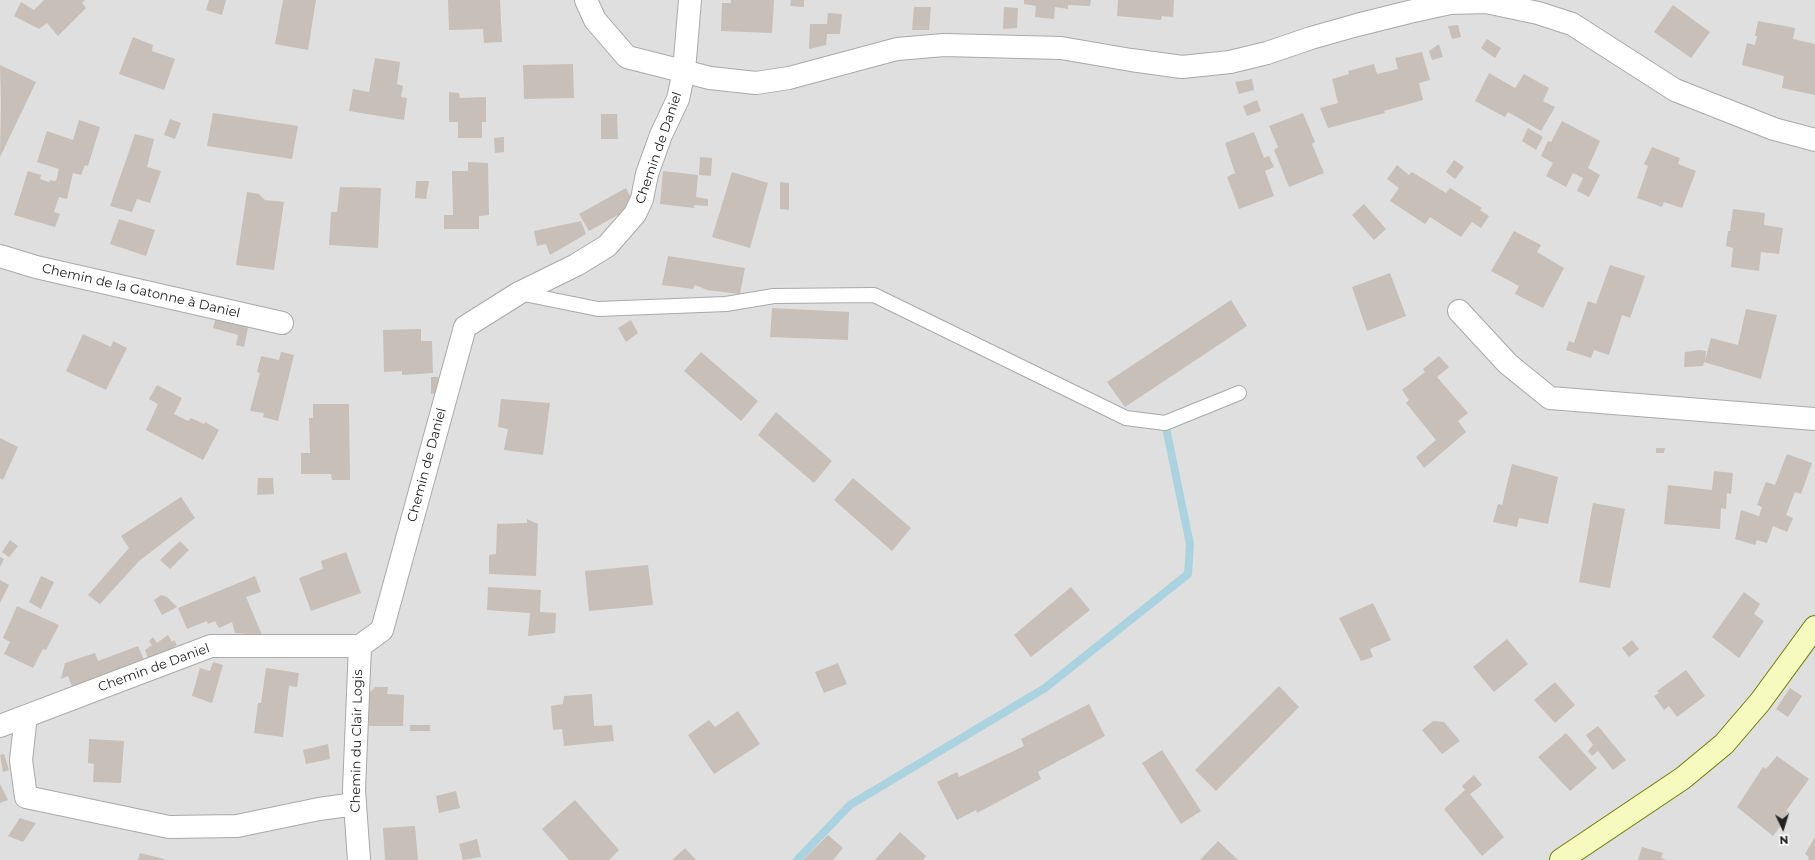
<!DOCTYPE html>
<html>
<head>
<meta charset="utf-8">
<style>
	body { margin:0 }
	#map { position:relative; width:1815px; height:860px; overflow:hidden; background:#f2efe9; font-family:Montserrat,sans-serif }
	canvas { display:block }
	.north { position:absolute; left:1763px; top:808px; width:40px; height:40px; -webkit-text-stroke:3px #fff; paint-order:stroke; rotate:176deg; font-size:11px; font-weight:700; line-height:16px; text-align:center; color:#222 }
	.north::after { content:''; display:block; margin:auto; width:14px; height:18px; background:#222; clip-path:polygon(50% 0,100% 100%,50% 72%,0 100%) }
</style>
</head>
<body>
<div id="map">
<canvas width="1815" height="860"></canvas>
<div class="north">N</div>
</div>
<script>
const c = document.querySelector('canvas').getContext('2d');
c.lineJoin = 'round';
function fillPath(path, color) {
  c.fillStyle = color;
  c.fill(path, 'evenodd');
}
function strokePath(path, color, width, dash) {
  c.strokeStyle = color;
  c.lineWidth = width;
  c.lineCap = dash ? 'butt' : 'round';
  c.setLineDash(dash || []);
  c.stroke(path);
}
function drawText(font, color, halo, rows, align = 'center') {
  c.font = font + ' Montserrat,sans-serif';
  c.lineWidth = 3.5;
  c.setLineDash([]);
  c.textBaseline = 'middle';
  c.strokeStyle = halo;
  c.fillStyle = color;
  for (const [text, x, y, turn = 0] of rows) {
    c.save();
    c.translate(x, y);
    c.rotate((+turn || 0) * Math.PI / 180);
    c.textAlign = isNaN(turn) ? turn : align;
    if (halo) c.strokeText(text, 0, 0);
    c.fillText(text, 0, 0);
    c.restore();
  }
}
const residential = new Path2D(`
	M0 0H1815V860H0Z`);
const stream = new Path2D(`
	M797 860 850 805 1045 688 1188 574 1190 544 1165 423`);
const building = new Path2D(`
	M44 0H85L82 3 86 8 58 36 47 23 39 29 14 16 21 2 34 10Z
	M209 0H226L222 15 206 10Z
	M283 0H316L308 50 275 44Z
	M448 0H500L502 42 484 43 483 29 449 30Z
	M731 0H774L772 33 721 31 722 3H731Z
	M791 0H804V7L790 6Z
	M1024 0H1091L1090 6 1068 5V9L1055 7 1054 19 1035 17 1036 6 1024 4Z
	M1118 0H1174L1173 17 1162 16 1161 20 1117 16Z
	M1673 5 1710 32 1691 58 1654 32Z
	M914 7H931L929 30H912Z
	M1004 7 1018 8 1017 28 1003 29Z
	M828 13 842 14 840 34H827L826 45 809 49 810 24H827Z
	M1758 21 1795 28 1793 39 1815 44V95L1782 88 1784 76 1742 65 1747 43 1755 45 1757 36H1755Z
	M1458 25 1461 37 1452 39 1448 26Z
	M133 37 153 45 152 51 175 59 164 90 119 74Z
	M1487 39 1501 48 1495 58 1481 48Z
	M1439 44 1443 57 1432 60 1429 51Z
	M1422 52 1430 80 1419 83 1423 100 1384 111 1385 113 1328 128 1320 108 1338 103 1332 79 1349 74 1348 71 1374 64 1377 74 1398 69 1395 58Z
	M375 58 400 62 397 84 403 86 401 97 407 98 404 120 349 111 353 89 369 92Z
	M573 64 574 98 524 99 523 65Z
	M0 65 36 82 0 157 1 101Z
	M1489 73 1515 88 1524 74 1549 88 1543 101 1555 107 1541 131 1508 112 1505 117 1475 101Z
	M1252 79 1254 90 1239 94 1235 82Z
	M449 92 459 93 460 98 486 97V122H482V138H458V122H449Z
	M1257 100 1261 111 1247 116 1243 106Z
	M213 113 298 126 292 159 207 146Z
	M1303 113 1315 142 1312 144 1324 173 1289 187 1274 150 1278 147 1269 126Z
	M601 114H617L618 139H601Z
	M170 119 181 123 175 139 164 135Z
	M79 120 100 127 88 166 85 165 81 175 73 173 67 199 59 197 54 212 60 214 55 227 14 215 28 171 41 175 40 179 49 182 50 180 56 181 59 169 37 162 47 131 73 140Z
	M1562 121 1600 141 1588 168 1600 175 1589 197 1577 191 1583 178 1573 173 1566 187 1546 176 1553 163 1541 156 1548 141 1551 142Z
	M1528 128 1543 137 1536 150 1522 141Z
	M1254 132 1264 158 1269 156 1274 167 1265 171 1274 196 1239 209 1227 177 1235 173 1225 143Z
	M135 134 154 139 147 167 161 171 150 203 137 199 132 212 110 206Z
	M504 137V152L495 153 494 138Z
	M1652 147 1680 158 1678 164 1696 171 1682 208 1664 202 1662 207 1637 198 1648 166 1644 164Z
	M700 157 712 158 711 176 699 175Z
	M1454 160 1464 167 1455 179 1446 172Z
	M468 162 488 163 489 215 479 216V229H444V215H453L452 171H468Z
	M1397 165 1409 175 1412 172 1446 193 1450 188 1482 208 1480 210 1489 216 1481 228 1472 222 1461 237 1430 217 1425 224 1390 201 1399 188 1387 179Z
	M663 171 698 175 696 197 708 199V206L694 205V208L660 204Z
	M732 172 768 183 750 248 712 237Z
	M416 181H429L426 199 415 198Z
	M780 182 789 183V210L780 209Z
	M340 187 381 188 378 248 329 245 331 212H337Z
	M626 188 633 202 625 206 627 210 589 231 579 214Z
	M247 192 259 194 265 200 284 202 274 270 236 265Z
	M1364 204 1386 229 1374 240 1352 215Z
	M1733 209 1765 213 1764 225 1783 228 1779 254 1761 252 1759 271 1731 267 1733 248 1726 246 1728 231H1730Z
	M119 219 155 230 146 256 110 244Z
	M581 221 586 234 550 255 546 244 537 246 534 231Z
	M1514 231 1541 245 1537 252 1564 268 1543 308 1515 294 1519 286 1491 271Z
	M668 256 745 268 740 294 707 290 695 285 693 289 662 285Z
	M1610 265 1645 276 1630 318 1622 315 1609 355 1594 350 1591 358 1566 350 1569 341 1574 343 1588 301 1596 304Z
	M1390 273 1406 316 1367 331 1352 287Z
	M1231 300 1247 326 1125 407 1107 382Z
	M772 308 849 312 848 340 770 337Z
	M1746 309 1777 315 1761 379 1704 362 1703 366 1684 367 1685 352 1699 350 1706 351 1705 360 1711 338 1738 345Z
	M217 314 249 323 244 347 236 345 238 335 213 328Z
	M631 320 638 333 626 342 618 328Z
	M421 329V341H432L433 373 402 375V371L384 372 383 330Z
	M83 334 111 347 113 341 127 348 106 390 66 371Z
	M281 352 294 355 278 421 263 417 264 413 250 411 260 373 257 372 261 356 279 360Z
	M701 352 758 401 741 421 684 371Z
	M1439 356 1449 367 1437 377 1468 413 1458 421 1466 432 1424 468 1416 457 1436 440 1406 403 1409 400 1402 390 1425 372 1423 369Z
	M431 377H438L439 393 431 394Z
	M157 385 182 398 174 414 188 421 191 418 204 424 205 422 219 430 203 460 146 430 158 404 149 399Z
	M501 399 550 403 543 455 504 450 508 429 498 427Z
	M313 404H349L350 480H332L331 474H301V453H310L309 418H313Z
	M776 412 832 461 814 483 758 435Z
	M0 438 18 447 3 480 0 478Z
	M1656 448H1665L1664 453H1656Z
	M1787 454 1812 463 1801 494 1795 492 1786 515 1793 518 1787 532 1773 526 1767 543 1757 540 1755 545 1735 539 1741 510 1759 516 1762 507 1757 505 1766 482 1775 485Z
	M1512 464 1558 477 1548 524 1519 518 1517 527 1493 522 1498 504 1502 505Z
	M1714 471 1733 473 1731 494 1727 493 1726 509 1721 508 1720 529 1664 524 1668 485 1712 490Z
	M258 478H273L274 494 257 495Z
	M853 478 911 528 892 551 834 500Z
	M181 497 195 518 139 561 100 604 88 595 129 548 121 536Z
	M1593 503 1625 509 1610 588 1579 582Z
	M527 519 538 524 536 576 489 574V555L496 554 497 524 527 523Z
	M10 540 18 546 9 557 2 552Z
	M180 541 189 550 170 569 160 560Z
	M346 552 361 593 311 611 299 578 323 569 321 561Z
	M0 557 4 559 0 567Z
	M648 565 653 605 589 611 585 571Z
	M41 576 54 582 41 609 29 602Z
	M255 576 261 592 246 597 262 635 235 633 232 622 219 628 215 621 208 624 207 621 187 629 178 608Z
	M0 580 9 585 0 603Z
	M488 587 541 590 540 612 556 613 555 633 528 636 530 613 487 610Z
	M1071 587 1090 610 1031 657 1014 635Z
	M1744 592 1760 604 1754 614 1764 621 1739 658 1712 637Z
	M161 595 167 597 177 607 162 615 154 600Z
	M1373 603 1391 640 1370 649 1373 657 1361 661 1339 618Z
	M17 606 59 625 46 650 43 649 33 668 4 654 10 642 3 638Z
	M168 635 172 642 174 640 177 645 150 663 145 650 152 645 149 641 153 637 157 643Z
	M1507 639 1528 664 1494 692 1473 667Z
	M1632 640 1639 649 1629 657 1622 648Z
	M138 646 146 665 74 691 68 676 61 679 65 663 95 653 98 661Z
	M213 662 223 665 212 703 192 696 200 668 210 671Z
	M838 663 847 684 824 693 815 672Z
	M266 668 299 673 297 687 289 686 283 737 254 733 258 703H261Z
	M1686 670 1705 696 1677 717 1669 706 1664 710 1654 696 1659 693 1657 691Z
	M1555 682 1575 705 1555 723 1534 700Z
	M1279 686 1299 707 1216 791 1195 770Z
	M375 687H388L387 694 404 695 403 726H369V693Z
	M1790 688 1802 696 1788 717 1776 709Z
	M592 694 594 726 612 725 614 741 564 746 562 729 553 730 551 706 563 704 564 696Z
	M1089 704 1105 736 1038 772 1041 779 977 813 976 810 957 820 937 782 957 772 959 777 1024 746 1021 739Z
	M738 711 760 744 714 774 688 735 709 720 715 727Z
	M1433 721 1444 722 1460 741 1442 754 1422 730Z
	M410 725H430V731H410Z
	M1598 726 1626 760 1613 770 1598 751 1592 756 1588 751 1593 745 1586 735Z
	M1566 733 1597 768 1570 791 1538 757Z
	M89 739 124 741 121 783 93 782 94 764 88 763Z
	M328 744 330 759 306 764 303 750Z
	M1162 750 1201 811 1181 824 1142 763Z
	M4 754 9 770 3 772 0 755Z
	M1777 756 1809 779 1786 811 1790 813 1773 836 1737 807 1763 767 1766 769Z
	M1474 775 1482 785 1470 794 1504 837 1482 856 1444 809 1465 790 1462 786Z
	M0 784 8 800 0 803Z
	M456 791 460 808 439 813 436 796Z
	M575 800 619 850 609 860H569L542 829Z
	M20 818 36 823 23 842 8 836Z
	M415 826 418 860H385L383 828Z
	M900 832 926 856 923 860H875Z
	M828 835 843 848 833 860H803Z
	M1815 837V860H1808L1809 857 1805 854Z
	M477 839 481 857 463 860 459 844Z
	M1218 841 1238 860H1200Z
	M1642 847 1663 853 1661 858 1667 860H1638Z
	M685 848 696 860H672Z
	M140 853 164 859V860H138Z`);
const lane = new Path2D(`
	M519 293 598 309 726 304 774 296 874 295 1126 418 1165 423 1239 393`);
const street = new Path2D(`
	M586 0 595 20 627 57 710 78 756 83 789 78 897 49 944 45 1061 48 1131 60 1182 67 1230 62 1267 53 1311 38 1357 25 1409 12 1450 3 1486 2 1538 13 1572 24 1675 90 1774 129 1815 140
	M0 256 36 267 282 323
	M1459 311 1508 364 1550 398 1815 419
	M26 716 21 760 26 797 169 827 237 826 319 809 355 804
	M0 726 211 646H360L382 630 465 327 519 293 576 265 607 246 635 214 642 199 647 174 661 135 678 99 684 71 690 0
	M359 860 354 790 360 646`);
const secondary = new Path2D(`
	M1561 860 1683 778 1724 744 1760 702 1815 627`);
const streetNames = [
	["Chemin de Daniel",659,148,-71],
	["Chemin de la Gatonne à Daniel",141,291,13],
	["Chemin de Daniel",427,465,-75],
	["Chemin de Daniel",154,668,-20],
	["Chemin du Clair Logis",357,741,-89]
];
fillPath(residential, '#e0dfdf');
strokePath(stream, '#aad3df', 8);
fillPath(building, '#c7bfb8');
strokePath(lane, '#a9a9a9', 16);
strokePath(street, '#a9a9a9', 24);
strokePath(secondary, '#707d05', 24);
strokePath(lane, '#fff', 14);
strokePath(street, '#fff', 22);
strokePath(secondary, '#f7fabf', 22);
drawText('13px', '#222', '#fff', streetNames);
</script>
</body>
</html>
